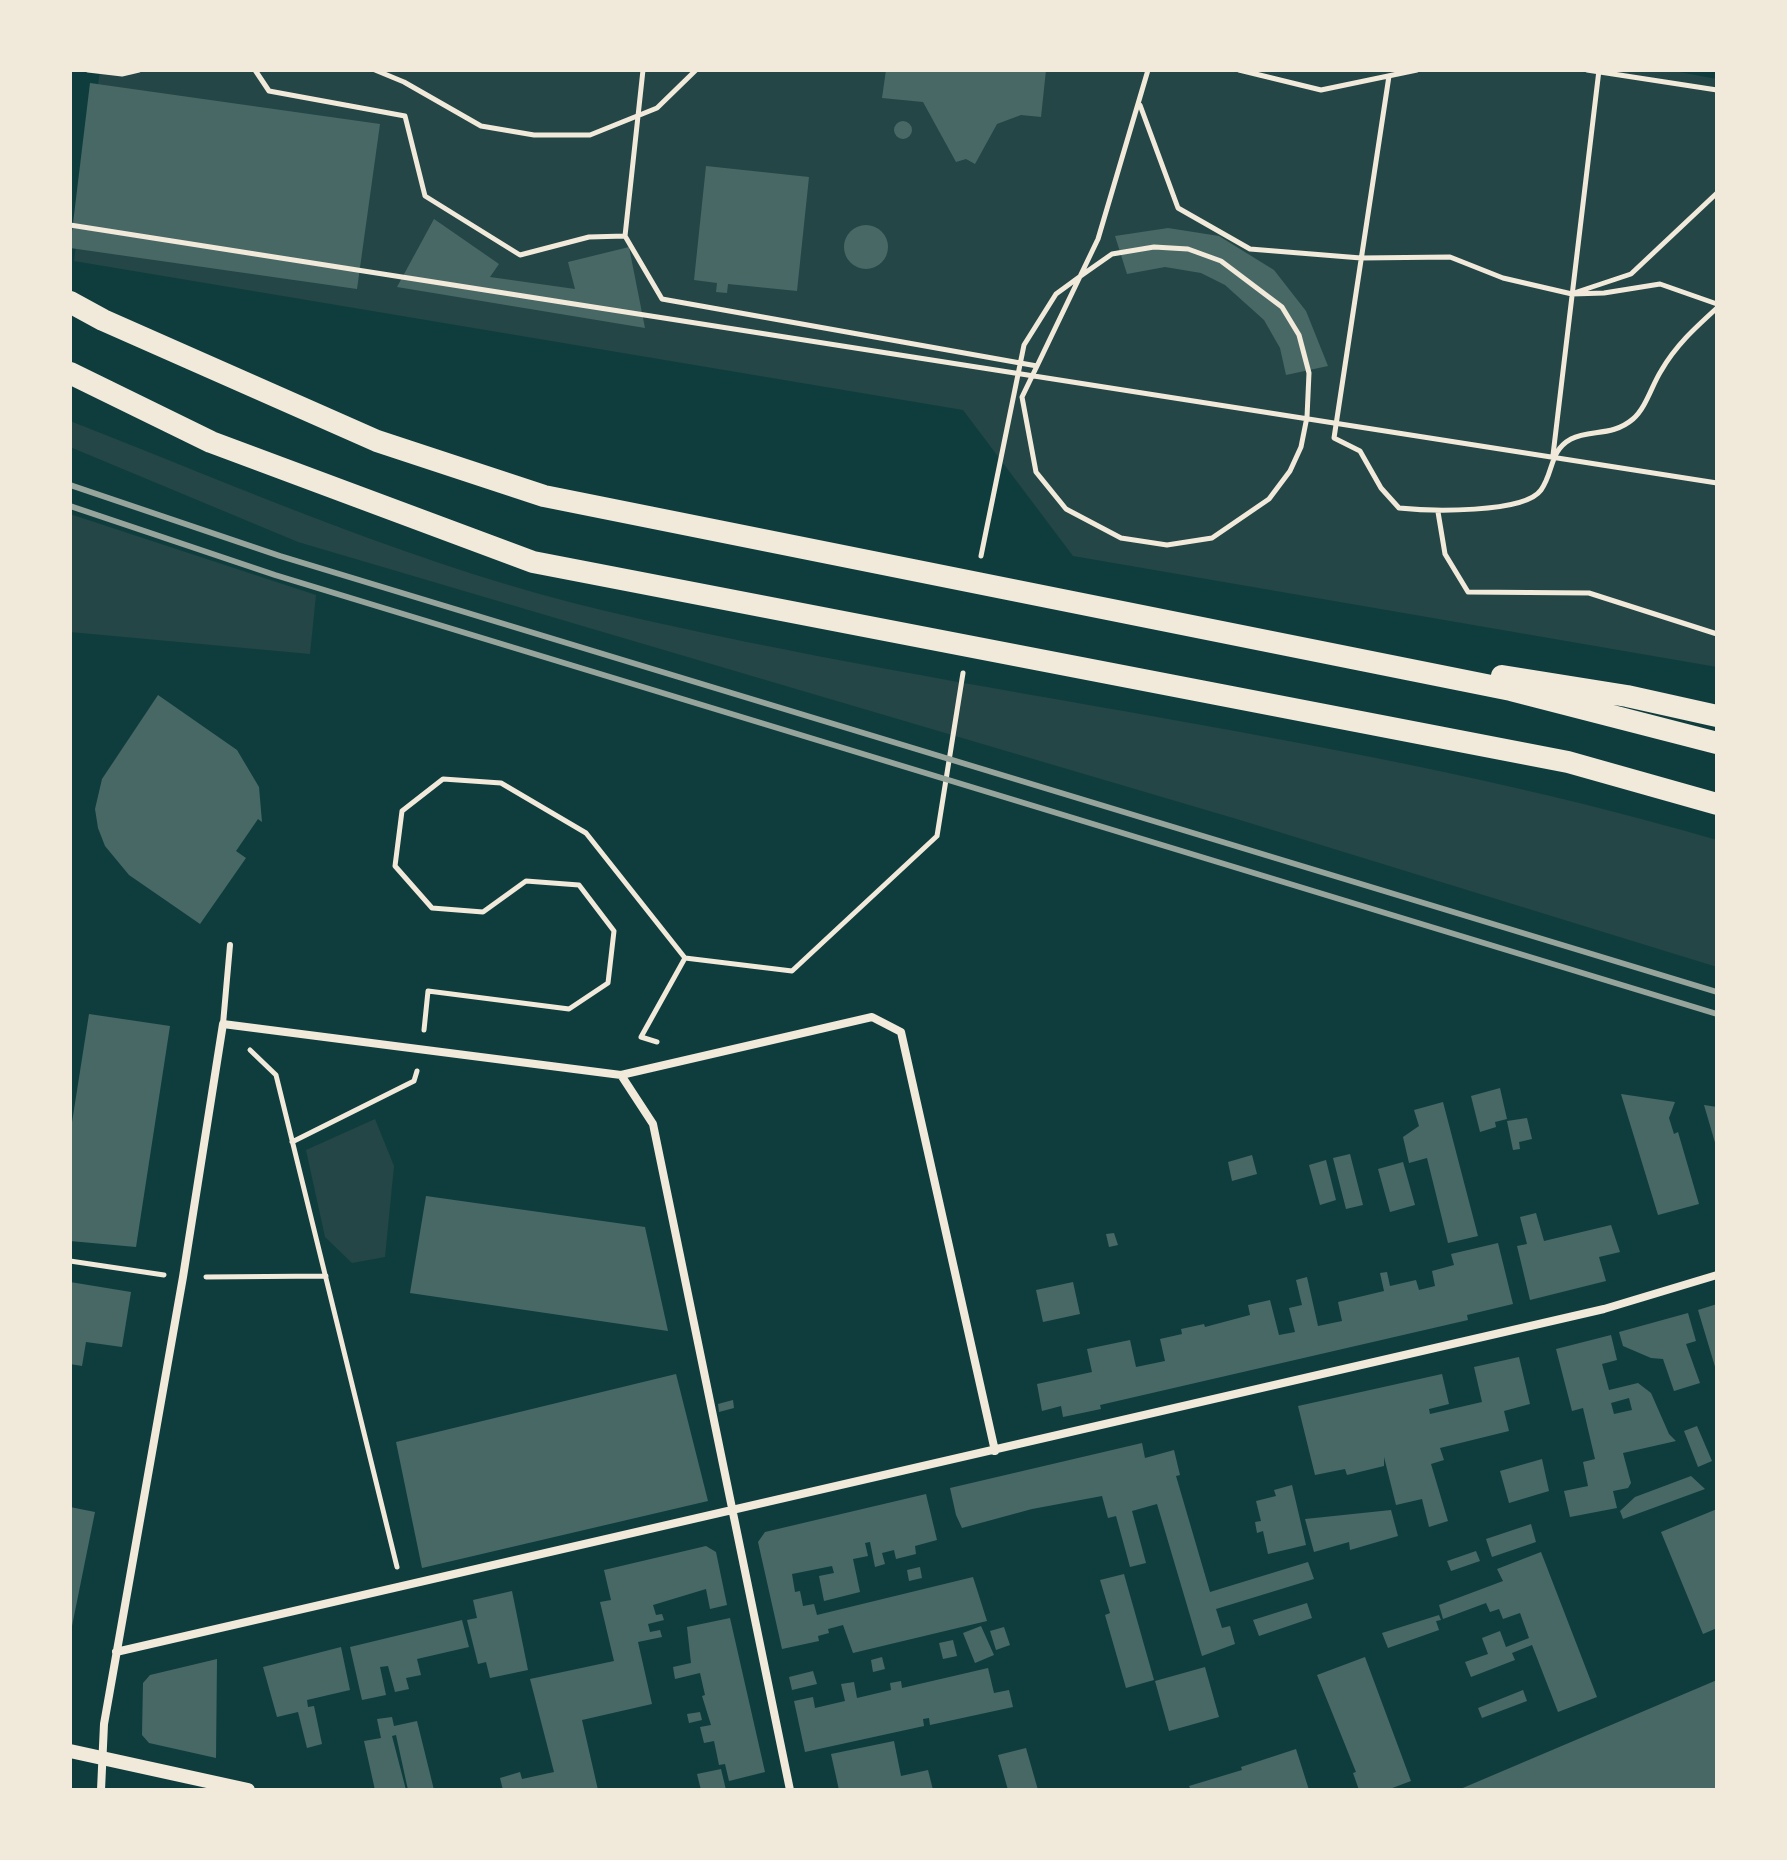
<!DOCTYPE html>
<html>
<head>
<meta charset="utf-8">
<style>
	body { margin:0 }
	#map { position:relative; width:1787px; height:1860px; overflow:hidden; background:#0f3d3e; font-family:Cabin,sans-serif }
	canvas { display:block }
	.frame { position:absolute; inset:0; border:72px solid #f1e9da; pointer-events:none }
</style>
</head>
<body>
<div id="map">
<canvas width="1787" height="1860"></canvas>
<div class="frame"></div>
</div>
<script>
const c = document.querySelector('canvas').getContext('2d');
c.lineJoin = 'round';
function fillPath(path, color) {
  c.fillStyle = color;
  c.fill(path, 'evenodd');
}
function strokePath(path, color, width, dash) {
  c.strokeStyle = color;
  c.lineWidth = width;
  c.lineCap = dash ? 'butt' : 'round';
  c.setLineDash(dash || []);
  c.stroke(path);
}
const green = new Path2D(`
	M100 70H1668L1717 79V667L1073 556 963 410 74 261Z
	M70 421C247 490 424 569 610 612 977 698 1355 734 1717 840V967L1240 820 298 542 70 447Z
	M70 514 316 595 310 654 70 632Z
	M375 1119 394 1166 385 1257 352 1263 325 1237 306 1150Z`);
const building = new Path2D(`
	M886 70H1046L1041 117 1021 115 997 124 975 164 966 159 956 162 923 102 882 98Z
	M90 83 380 124 357 289 70 248Z
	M894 130a9 9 0 1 1 18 0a9 9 0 1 1-18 0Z
	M706 166 809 177 797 291 728 284 727 293 716 292 717 283 694 280Z
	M434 219 499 264 490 277 575 289 568 262 629 247 645 328 397 287Z
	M844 247a22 22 0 1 1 44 0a22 22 0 1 1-44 0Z
	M1168 228 1219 236 1274 270 1306 311 1328 366 1286 375 1280 348 1264 320 1225 285 1201 273 1165 267 1127 274 1115 236Z
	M158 695 237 750 259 787 262 822 258 819 236 851 246 858 200 924 129 875 105 846 98 828 95 809 102 779Z
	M89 1014 170 1026 136 1247 70 1241V1135Z
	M1500 1088 1507 1119 1495 1122 1496 1127 1480 1132 1471 1096Z
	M1621 1094 1675 1102 1669 1118 1674 1134 1678 1132 1699 1204 1658 1215Z
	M1443 1102 1478 1236 1448 1243 1427 1158 1409 1163 1403 1137 1419 1126 1414 1110Z
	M1704 1105 1717 1107V1146H1716Z
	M1527 1118 1532 1139 1519 1142 1520 1149 1513 1150 1507 1121Z
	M1350 1154 1363 1205 1346 1209 1333 1158Z
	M1252 1155 1257 1174 1232 1181 1228 1162Z
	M1326 1160 1336 1200 1320 1205 1309 1165Z
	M1403 1162 1415 1205 1390 1212 1378 1169Z
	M426 1196 645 1227 668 1331 410 1293Z
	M1536 1213 1544 1241 1611 1225 1620 1252 1599 1257 1606 1281 1530 1300 1517 1246 1527 1244 1520 1217Z
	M1114 1233 1118 1245 1109 1247 1106 1234Z
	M1498 1243 1513 1304 1467 1315 1468 1320 1100 1405 1101 1409 1063 1417 1061 1406 1042 1411 1037 1384 1092 1372 1087 1349 1130 1340 1136 1367 1165 1361 1160 1339 1182 1334 1181 1329 1204 1324 1205 1327 1250 1315 1248 1305 1270 1300 1279 1335 1295 1332 1289 1308 1302 1305 1296 1280 1307 1277 1318 1326 1342 1321 1338 1302 1384 1291 1380 1273 1387 1272 1390 1286 1416 1280 1419 1290 1435 1286 1432 1271 1454 1265 1451 1254Z
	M70 1282 131 1292 122 1347 86 1342 82 1366 70 1364Z
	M1073 1282 1080 1314 1043 1322 1036 1290Z
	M1717 1304V1369L1716 1370 1698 1310Z
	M1688 1313 1696 1341 1686 1344 1700 1383 1674 1391 1663 1359 1651 1358 1623 1346 1619 1332Z
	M1611 1335 1617 1360 1602 1364 1609 1390 1638 1383 1651 1393 1669 1434 1676 1441 1623 1453 1631 1483 1628 1488 1613 1491 1617 1508 1570 1517 1564 1491 1588 1486 1583 1462 1595 1459 1583 1408 1572 1411 1556 1349ZM1629 1398 1632 1410 1614 1414 1611 1403Z
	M1519 1357 1530 1404 1504 1411 1509 1431 1440 1448 1444 1460 1431 1464 1448 1521 1429 1527 1422 1499 1396 1505 1384 1457V1466L1347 1475 1345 1469 1315 1475 1298 1406 1442 1374 1449 1404 1429 1409 1430 1414 1482 1402 1474 1367Z
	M676 1374 708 1501 422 1568 396 1442Z
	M733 1400 734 1408 719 1412 718 1404Z
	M1697 1426 1712 1461 1698 1467 1684 1431Z
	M1142 1443 1145 1458 1174 1450 1180 1475 1176 1476 1210 1592 1308 1562 1314 1579 1216 1609 1222 1628 1230 1626 1235 1644 1202 1656 1157 1504 1132 1511 1146 1563 1130 1567 1116 1516 1108 1518 1102 1496 1032 1509 962 1528 956 1515 950 1488Z
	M1542 1459 1549 1491 1509 1503 1500 1471Z
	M1691 1476 1705 1489 1623 1519 1620 1511 1635 1497Z
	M1292 1485 1306 1545 1268 1554 1263 1531 1257 1533 1255 1522 1261 1521 1256 1501 1276 1496 1274 1490Z
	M926 1494 937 1540 915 1546 916 1554 896 1559 894 1550 882 1553 885 1564 875 1567 870 1542 865 1543 868 1556 853 1559 860 1592 824 1601 819 1576 834 1573 832 1566 792 1574 795 1592 800 1591 803 1606 814 1604 817 1615 973 1577 987 1621 853 1653 843 1625 828 1629 829 1633 818 1636 819 1641 782 1649 758 1542 765 1532Z
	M70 1507 95 1512 71 1631 70 1630Z
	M1717 1509V1628L1703 1634 1661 1532Z
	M1391 1510 1398 1536 1350 1550 1349 1542 1314 1552 1305 1519Z
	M1531 1524 1536 1542 1492 1557 1486 1539Z
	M706 1546 716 1552 727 1605 710 1609 706 1589 653 1605 656 1615 662 1614 664 1620 648 1624 650 1632 660 1630 662 1637 638 1642 652 1704 582 1720 598 1790H503L500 1778 520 1772 522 1779 554 1772 530 1679 614 1661 600 1602 611 1600 604 1570Z
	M1476 1551 1480 1561 1451 1571 1447 1561Z
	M1541 1552 1597 1697 1558 1712 1532 1645 1512 1653 1515 1660 1471 1677 1465 1662 1488 1654 1482 1638 1500 1631 1506 1647 1529 1638 1520 1613 1503 1619 1499 1609 1490 1612 1486 1603 1443 1619 1439 1605 1503 1581 1497 1569Z
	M920 1567 922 1578 909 1581 907 1570Z
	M1124 1574 1154 1680 1126 1688 1105 1615 1110 1613 1100 1580Z
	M512 1591 528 1670 490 1678 486 1662 478 1664 467 1620 477 1618 473 1600Z
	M1307 1603 1312 1618 1259 1636 1253 1620Z
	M1439 1615 1441 1620 1436 1621 1439 1630 1388 1648 1382 1633Z
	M730 1618 765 1772 729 1781 725 1764 719 1765 714 1741 704 1743 700 1727 711 1725 702 1696 705 1695 700 1673 675 1679 673 1667 691 1663 687 1627Z
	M462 1620 469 1647 417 1659 421 1675 406 1678 409 1689 395 1692 388 1666 380 1667 386 1695 362 1700 350 1647Z
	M981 1626 994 1655 975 1663 963 1633Z
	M1004 1627 1010 1645 996 1650 990 1631Z
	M953 1640 957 1656 943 1659 939 1643Z
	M341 1647 350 1690 307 1700 308 1707 314 1706 322 1744 307 1748 298 1712 277 1717 263 1667Z
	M882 1657 885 1669 873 1672 871 1660Z
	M1365 1657 1411 1781 1387 1790H1359L1353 1773 1356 1772 1317 1675Z
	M217 1659 216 1758 149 1743 142 1735 143 1683 150 1675Z
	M1205 1667 1219 1717 1169 1731 1155 1681Z
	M988 1668 994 1693 1009 1690 1013 1707 930 1725 929 1718 923 1719 924 1726 805 1752 794 1701 813 1697 815 1708 845 1701 841 1684 854 1682 857 1698 891 1690 890 1683 901 1681 902 1688Z
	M813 1671 817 1684 792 1690 789 1677Z
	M1717 1680V1788L1713 1790H1458Z
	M1523 1690 1527 1701 1482 1718 1478 1708Z
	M700 1712 702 1720 689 1723 687 1714Z
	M392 1717 394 1726 417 1721 434 1790H408L396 1735 392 1736 406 1790H375L364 1741 381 1738 377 1719Z
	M894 1741 901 1776 928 1770 933 1790H839L831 1754Z
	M1026 1748 1038 1790H1008L998 1755Z
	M1296 1749 1309 1790H1191L1189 1786 1242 1770 1241 1767Z
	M721 1769 726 1790H701L697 1774Z`);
const path = new Path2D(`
	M88 70 122 74 139 70
	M255 70 269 91 405 116 425 196 520 255 589 237 625 236 662 299 1037 366
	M375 70 404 82 481 126 534 135H590L657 108 696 70
	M1239 70 1321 90 1417 70
	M1587 70 1717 90
	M1389 76 1334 438 1360 451 1381 488 1399 508C1428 511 1524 514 1541 490 1554 472 1549 451 1571 439 1590 429 1612 437 1633 419 1646 408 1652 385 1661 371 1676 345 1695 328 1717 308
	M1140 105 1178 208 1250 249 1361 258 1450 257 1503 278 1572 294 1604 293 1660 284 1717 304
	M70 225 1717 483
	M625 236 643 70
	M1577 292 1631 274 1717 193
	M1553 455 1599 70
	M1438 512 1445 554 1468 592 1589 593 1717 634
	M981 556 1024 345 1056 294 1082 275 1112 254 1154 247 1188 249 1221 261 1282 307 1299 335 1309 373 1307 417 1301 447 1290 471 1269 499 1212 538 1167 545 1121 538 1066 509 1036 472 1022 397 1037 366 1098 239 1148 70
	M424 1030 428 991 569 1009 608 983 614 931 579 885 526 881 483 912 432 908 395 866 402 811 443 779 501 783 586 833 685 958 792 971 937 836 963 673
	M657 1042 641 1037 685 958
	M250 1050 276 1075 397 1567
	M292 1142 414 1081 417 1071
	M70 1261 164 1275
	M206 1277 326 1276`);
const service = new Path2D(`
	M223 1024 230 945`);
const minor = new Path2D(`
	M621 1075 653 1124 790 1790
	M116 1652 1604 1309 1717 1275
	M101 1790 104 1724 183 1277 223 1024 621 1075 872 1017 901 1032 995 1451`);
const tertiary = new Path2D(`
	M70 1751 248 1790`);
const trunk = new Path2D(`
	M70 302 103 320 377 441 544 496 1511 690 1717 743
	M70 373 211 442 533 562 1568 762 1717 804
	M1502 676 1627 696 1717 716`);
const rail = new Path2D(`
	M70 485 280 556 1717 992
	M70 506 275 575 1717 1014`);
fillPath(green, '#244646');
fillPath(building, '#486865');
strokePath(path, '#f1e9da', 5);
strokePath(service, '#f1e9da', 6);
strokePath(minor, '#f1e9da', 8);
strokePath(tertiary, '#f1e9da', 14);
strokePath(trunk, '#f1e9da', 22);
strokePath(rail, '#97a49c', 6);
</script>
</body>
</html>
